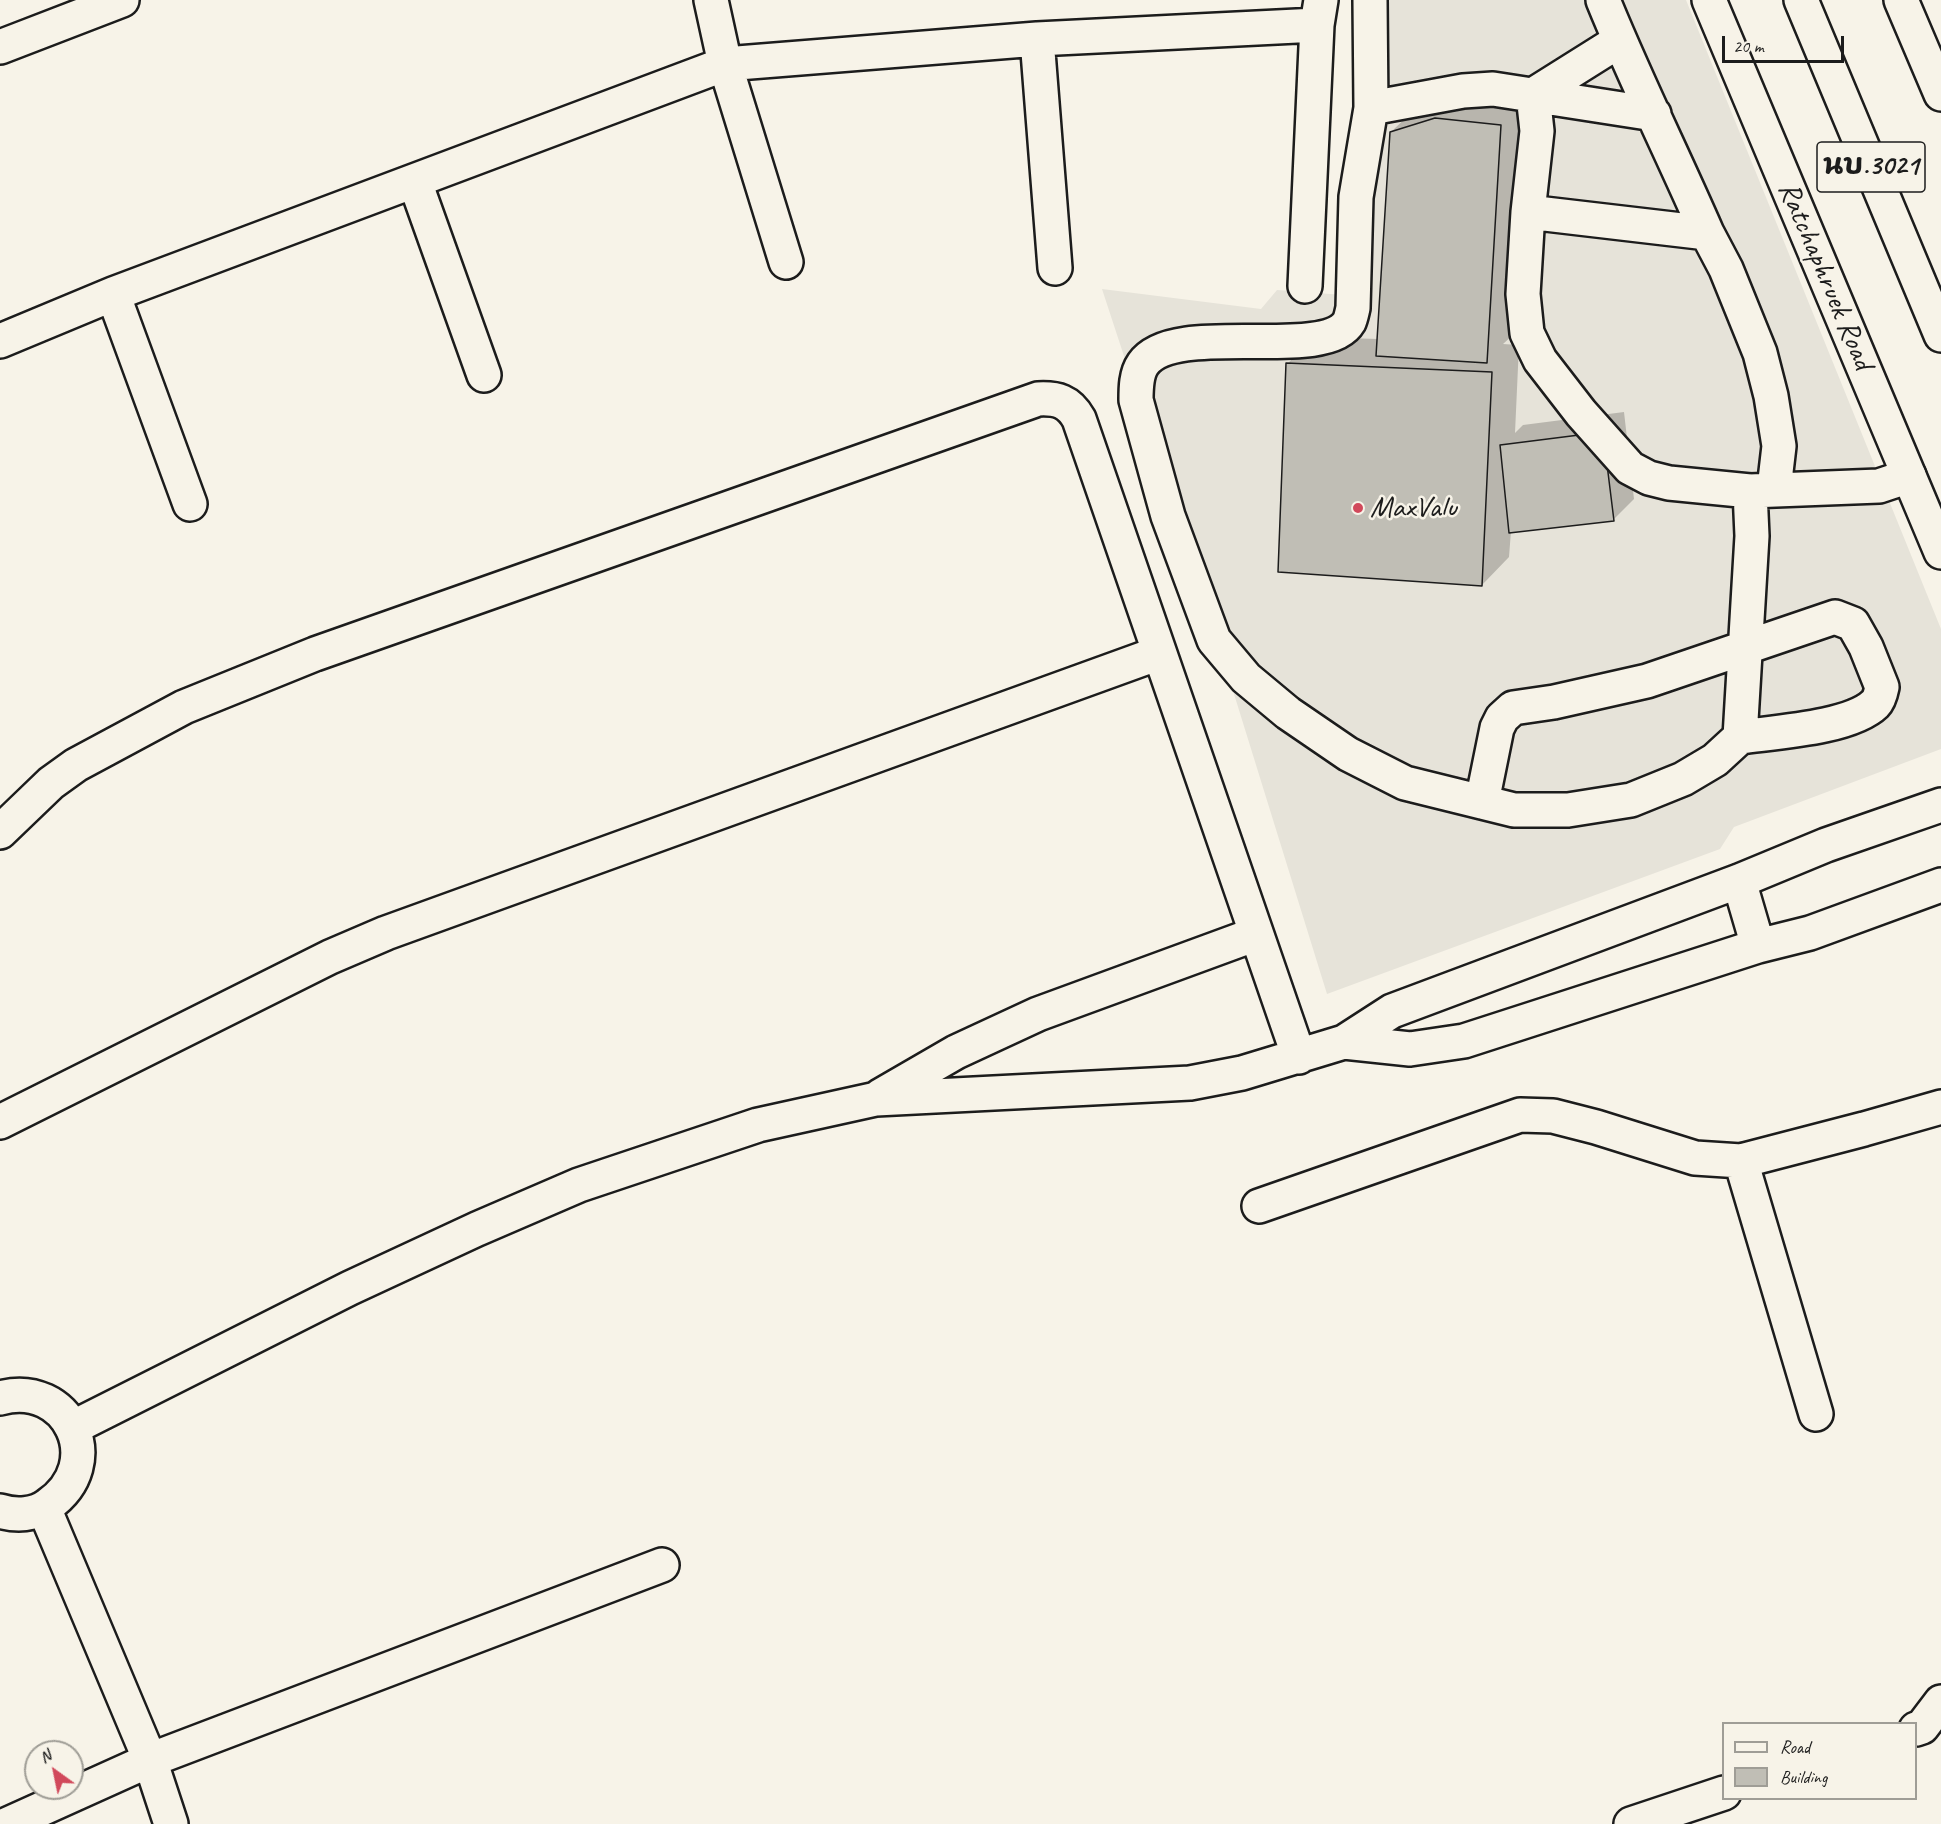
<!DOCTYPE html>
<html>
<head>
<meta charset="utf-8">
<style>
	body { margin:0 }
	#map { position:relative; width:1941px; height:1824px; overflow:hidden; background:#f7f3e8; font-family:Caveat,sans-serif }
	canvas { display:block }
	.legend { position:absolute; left:1722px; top:1722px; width:195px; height:78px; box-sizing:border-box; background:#f7f3e8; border:2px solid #9f9d96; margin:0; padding:8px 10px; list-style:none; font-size:18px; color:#1c1c1c }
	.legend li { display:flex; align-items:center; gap:12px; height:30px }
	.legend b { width:30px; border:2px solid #9f9d96 }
	.north { position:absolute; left:24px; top:1740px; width:60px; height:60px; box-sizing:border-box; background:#f7f3e8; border:2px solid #9f9d96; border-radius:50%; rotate:327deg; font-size:16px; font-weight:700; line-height:24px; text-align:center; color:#1c1c1c }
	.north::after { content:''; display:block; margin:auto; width:21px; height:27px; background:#d1495b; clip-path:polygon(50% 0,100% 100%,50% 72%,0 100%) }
	.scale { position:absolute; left:1722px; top:36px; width:122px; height:27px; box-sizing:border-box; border:3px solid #1c1c1c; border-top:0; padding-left:8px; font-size:18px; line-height:21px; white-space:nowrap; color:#1c1c1c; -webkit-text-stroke:4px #f7f3e8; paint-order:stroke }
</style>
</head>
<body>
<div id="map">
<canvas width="1941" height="1824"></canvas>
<ul class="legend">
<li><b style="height:8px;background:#f7f3e8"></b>Road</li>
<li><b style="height:16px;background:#c0beb5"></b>Building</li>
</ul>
<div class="north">N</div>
<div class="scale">20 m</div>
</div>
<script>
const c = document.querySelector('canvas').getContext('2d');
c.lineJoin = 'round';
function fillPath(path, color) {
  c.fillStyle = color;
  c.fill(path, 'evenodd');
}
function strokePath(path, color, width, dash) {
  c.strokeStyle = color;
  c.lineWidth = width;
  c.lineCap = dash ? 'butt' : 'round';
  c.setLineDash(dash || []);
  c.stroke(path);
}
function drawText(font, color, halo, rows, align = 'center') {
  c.font = font + ' Caveat,"Playpen Sans Thai",sans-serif';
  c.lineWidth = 5;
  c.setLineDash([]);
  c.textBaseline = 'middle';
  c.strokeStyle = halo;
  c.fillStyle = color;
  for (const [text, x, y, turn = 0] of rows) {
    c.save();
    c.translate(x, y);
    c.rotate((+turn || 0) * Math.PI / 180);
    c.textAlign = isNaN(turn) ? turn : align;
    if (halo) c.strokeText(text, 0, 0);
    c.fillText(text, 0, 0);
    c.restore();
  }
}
const built = new Path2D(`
	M1377 0H1686L1941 629V749L1734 827 1720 849 1327 994 1221 652 1102 289 1261 309 1277 290 1370 297 1372 34Z`);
const shadow = new Path2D(`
	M1528 98 1514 334 1503 344 1519 345 1515 433 1523 425 1624 412 1634 499 1613 520 1511 531 1509 557 1482 585 1287 364 1315 337 1378 339 1391 132 1419 105Z`);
const building = new Path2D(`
	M1435 118 1501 125 1487 363 1376 356 1390 132Z
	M1286 363 1492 372 1482 586 1278 572Z
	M1603 432 1614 521 1509 533 1500 445Z`);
const minor = new Path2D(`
	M711 0 725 64 786 262
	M1370 0 1371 108 1356 197 1353 308C1352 312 1351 318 1349 322 1325 363 1174 319 1143 364 1136 374 1136 388 1136 400L1168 516 1214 640 1246 678 1288 713 1348 754 1405 783 1514 810H1568L1631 800 1683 779 1715 760 1740 737 1752 536 1750 491
	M1603 0C1635 79 1673 155 1707 233
	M1037 39 1055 268
	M0 47 122 0
	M1533 95 1537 131 1528 212 1523 294 1527 333 1540 360 1581 413 1630 468 1649 478 1669 483 1750 491 1879 486 1909 476
	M1533 95 1619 41
	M1371 108 1463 91 1493 89 1654 114
	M415 182 484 375
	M1528 212 1707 233 1726 269 1760 353 1771 396 1779 446 1774 489
	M1305 286 1317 25 1321 0
	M113 294 190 504
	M0 341 113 294 725 64 1037 39 1317 25
	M1482 802 1497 728 1502 718 1513 708 1554 702 1647 681 1835 617 1853 624 1866 647 1882 687C1881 692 1879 700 1875 704 1850 728 1775 732 1740 737
	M0 832 51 783 76 765 184 707 315 654 1038 399C1057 398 1069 401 1079 419L1299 1057
	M1739 881 1758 946
	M1344 1042 1410 1049 1464 1041 1758 946 1810 933 1941 885
	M880 1096 956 1052 1038 1014 1256 934
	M0 1122 330 957 386 933 1159 653
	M1741 1161 1816 1414
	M1259 1206 1520 1115 1553 1116 1596 1127 1695 1158 1741 1161 1864 1129 1941 1107
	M0 1398C68 1379 109 1463 48 1505 35 1515 16 1516 0 1511
	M72 1428 350 1288 477 1229 579 1185 758 1125 876 1099 1190 1083 1242 1073 1344 1042 1392 1011 1739 881 1826 845 1941 805
	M44 1508 150 1760 171 1824
	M1916 1729 1922 1727 1941 1702
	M8 1824 150 1760 662 1565
	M1631 1824 1724 1793`);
const major = new Path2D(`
	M1709 0 1941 552
	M1801 0 1941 335
	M1901 0 1941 94`);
const markers = [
	[1358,508,6,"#d1495b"]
];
const shields = [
	[1871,167,108]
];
const shieldNames = [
	["นบ.3021",1871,167]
];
const streetNames = [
	["Ratchaphruek Road",1825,276,67]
];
const poiNames = [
	["MaxValu",1370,508]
];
fillPath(built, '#e6e3d9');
fillPath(shadow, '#0003');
fillPath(building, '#c0beb5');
strokePath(building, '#1c1c1c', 1.5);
strokePath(minor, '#1c1c1c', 38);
strokePath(major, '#1c1c1c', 38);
strokePath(minor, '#f7f3e8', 33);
strokePath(major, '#f7f3e8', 33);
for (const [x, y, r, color] of markers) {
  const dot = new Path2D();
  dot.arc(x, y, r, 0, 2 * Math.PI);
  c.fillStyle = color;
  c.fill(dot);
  strokePath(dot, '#f7f3e8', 2);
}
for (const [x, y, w] of shields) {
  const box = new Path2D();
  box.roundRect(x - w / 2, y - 25, w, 50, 4.5);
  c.fillStyle = '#f7f3e8';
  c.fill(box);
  strokePath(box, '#1c1c1c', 1.5);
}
drawText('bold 28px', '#1c1c1c', null, shieldNames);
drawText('30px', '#1c1c1c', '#f7f3e8', streetNames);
drawText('30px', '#1c1c1c', '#f7f3e8', poiNames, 'left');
</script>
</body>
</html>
